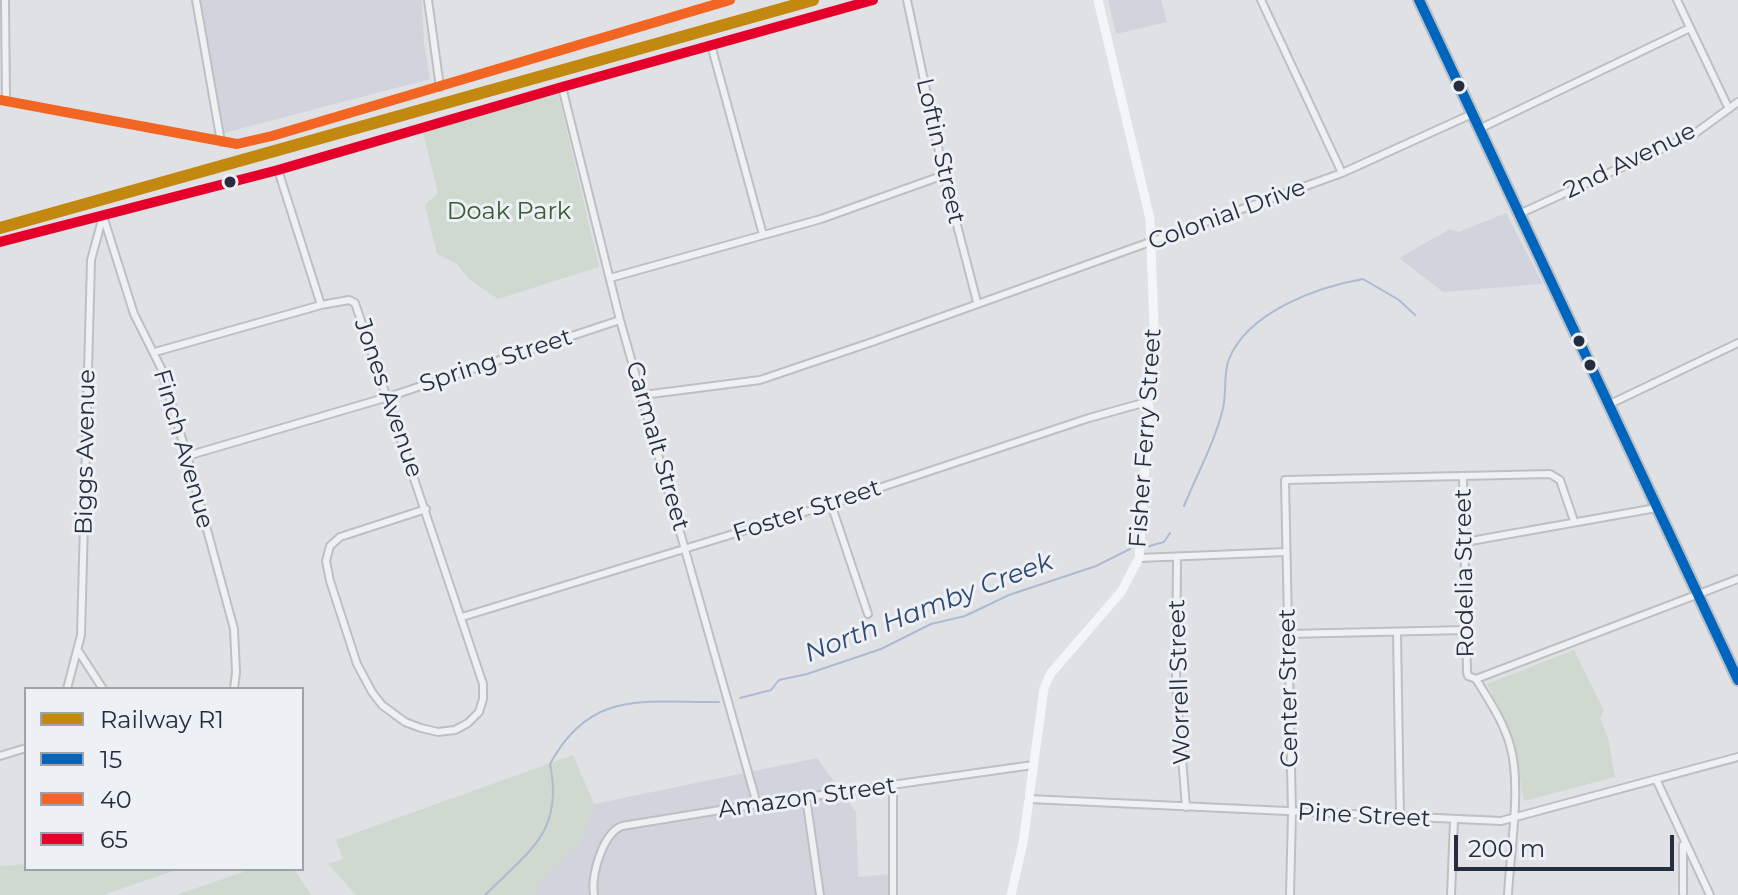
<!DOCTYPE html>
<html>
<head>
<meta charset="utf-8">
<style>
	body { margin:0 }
	#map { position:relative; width:1738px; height:895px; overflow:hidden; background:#e0e1e5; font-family:Montserrat,sans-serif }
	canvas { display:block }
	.legend { position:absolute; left:24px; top:687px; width:280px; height:184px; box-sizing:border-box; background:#edf0f5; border:2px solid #9da2ac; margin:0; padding:10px 14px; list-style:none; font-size:24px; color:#262d3f }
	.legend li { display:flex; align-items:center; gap:16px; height:40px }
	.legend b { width:40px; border:2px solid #9da2ac }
	.scale { position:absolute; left:1454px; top:835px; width:220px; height:36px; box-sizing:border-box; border:4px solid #262d3f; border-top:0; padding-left:10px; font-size:24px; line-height:28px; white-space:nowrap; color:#262d3f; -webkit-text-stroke:6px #edf0f5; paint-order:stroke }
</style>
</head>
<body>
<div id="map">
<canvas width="1738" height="895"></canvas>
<ul class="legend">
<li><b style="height:10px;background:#c38810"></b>Railway R1</li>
<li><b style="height:10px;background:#0065bd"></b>15</li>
<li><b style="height:10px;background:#f26522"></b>40</li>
<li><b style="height:10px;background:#e4002b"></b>65</li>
</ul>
<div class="scale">200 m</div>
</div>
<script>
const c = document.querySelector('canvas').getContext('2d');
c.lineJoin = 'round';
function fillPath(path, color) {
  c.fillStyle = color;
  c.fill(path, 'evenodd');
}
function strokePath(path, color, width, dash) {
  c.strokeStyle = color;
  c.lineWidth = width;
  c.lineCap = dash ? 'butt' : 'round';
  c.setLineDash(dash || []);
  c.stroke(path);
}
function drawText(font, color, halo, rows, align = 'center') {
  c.font = font + ' Montserrat,sans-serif';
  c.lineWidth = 6;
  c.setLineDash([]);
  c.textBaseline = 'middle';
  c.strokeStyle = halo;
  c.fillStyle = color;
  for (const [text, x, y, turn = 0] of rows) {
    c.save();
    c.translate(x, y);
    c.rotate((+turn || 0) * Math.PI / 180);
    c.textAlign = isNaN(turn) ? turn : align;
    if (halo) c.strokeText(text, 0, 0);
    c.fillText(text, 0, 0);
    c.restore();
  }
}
const built = new Path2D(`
	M201 0H422L424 43 430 79 224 133Z
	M1108 0H1161L1167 22 1116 34Z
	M1506 213 1543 284 1443 292 1399 258 1450 229 1459 232Z
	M817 758 856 812 858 877 888 874V895H539L534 888 579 843 594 804Z`);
const green = new Path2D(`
	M557 89 599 267 498 299 469 279 457 264 437 254 425 205 438 193 423 132Z
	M1574 650 1604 711 1600 718 1608 738 1615 777 1524 801 1512 735 1487 684Z
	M573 755 594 804 579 843 535 888 540 895H356L328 864 343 859 336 840Z
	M26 864V869H179L103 895H0V866Z
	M252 869H294L311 895H176Z`);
const stream = new Path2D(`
	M1184 506C1197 474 1215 442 1223 408 1227 392 1223 374 1229 359 1248 312 1317 287 1363 279L1399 300 1415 315
	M1146 547 1164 542 1170 533
	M740 698 771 690 779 680 807 674 881 649 931 624 965 616 1009 595 1096 566 1130 549
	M485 895C529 851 564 832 550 764 591 688 646 703 719 702`);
const street = new Path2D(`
	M5 0 6 101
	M196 0 221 142
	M428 0 440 87
	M907 0 944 175 977 302
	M1261 0 1342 173
	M1677 0 1729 109
	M711 45 763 235
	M562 87 620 320 757 804
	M1479 129 1690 28
	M278 170 321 305
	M1519 214 1694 134 1738 102
	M103 216 134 314 161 368 187 456 234 629 236 672 234 689
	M610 278 821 219 944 175
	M155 352 321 305 349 300 355 303 483 684V699L479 712 468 723 455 730 438 732 421 728 405 722 382 705 372 692 357 664 330 581 326 561 330 546 340 537 426 509
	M643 395 760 380 872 342 1342 173 1472 114
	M1608 405 1738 343
	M187 456 388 397 620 320
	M1463 476 1467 672 1468 676 1476 679C1489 700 1503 721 1510 745 1522 785 1510 852 1508 895
	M831 504 868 614
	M1465 542 1656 508
	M1177 557 1176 685 1186 807
	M1139 558 1286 552
	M462 617 831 504 1089 418 1150 401
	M1397 632 1400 818
	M1287 634 1466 630
	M79 652 103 689
	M1476 679 1738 579
	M67 689 81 635 91 260 103 216
	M0 756 26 748
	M1656 779 1710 895
	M806 797 820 895
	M1029 799 1501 821 1738 757
	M1683 893V845
	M594 895C591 876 602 834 622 826L757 804 1033 765
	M893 895V785
	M1290 895 1292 813 1285 480 1550 474 1560 480 1574 521
	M1451 895 1454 820`);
const secondary = new Path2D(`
	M0 100 237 144 272 136 730 0
	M0 242 278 170 562 87 873 0
	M1011 895 1023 843 1044 688 1051 673 1121 592 1139 558 1154 326 1150 219 1098 0`);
const primary = new Path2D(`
	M1419 0 1738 680`);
const bus1 = new Path2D(`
	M1419 0 1738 680`);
const bus2 = new Path2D(`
	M0 100 237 144 272 136 730 0`);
const bus3 = new Path2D(`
	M0 242 278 170 562 87 873 0`);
const rail1 = new Path2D(`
	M0 228 813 0`);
const markers = [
	[1459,86,7,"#262d3f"],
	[230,182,7,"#262d3f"],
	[1579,341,7,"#262d3f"],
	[1590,365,7,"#262d3f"]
];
const streetNames = [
	["Loftin Street",940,151,77],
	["2nd Avenue",1630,161,-26],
	["Colonial Drive",1227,215,-20],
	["Spring Street",496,361,-18],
	["Jones Avenue",388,398,71],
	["Fisher Ferry Street",1146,438,-86],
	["Carmalt Street",657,446,74],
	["Finch Avenue",183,449,74],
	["Biggs Avenue",86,452,-89],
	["Foster Street",807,511,-18],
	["Rodelia Street",1465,573,-91],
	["Worrell Street",1180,682,-92],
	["Center Street",1289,688,-91],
	["Amazon Street",807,798,-8],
	["Pine Street",1364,816,3]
];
const parkNames = [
	["Doak Park",509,212]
];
const waterNames = [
	["North Hamby Creek",929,608,-21]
];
fillPath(built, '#d1d4dc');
fillPath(green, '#cfd9d0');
strokePath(stream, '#adbbd1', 2);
strokePath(street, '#bebfc3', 10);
strokePath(primary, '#bcbec3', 14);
strokePath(street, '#eff0f2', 6);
strokePath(secondary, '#f4f5f6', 9);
strokePath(primary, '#f4f5f6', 10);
strokePath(bus1, '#0065bd', 10);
strokePath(bus2, '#f26522', 10);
strokePath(bus3, '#e4002b', 10);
strokePath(rail1, '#c38810', 12);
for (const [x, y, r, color] of markers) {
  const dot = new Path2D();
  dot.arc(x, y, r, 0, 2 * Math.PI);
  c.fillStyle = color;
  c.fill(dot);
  strokePath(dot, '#edf0f5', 3);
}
drawText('24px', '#262d3f', '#edf0f5', streetNames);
drawText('24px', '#375b33', '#edf0f5', parkNames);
drawText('italic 26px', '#2f4874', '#edf0f5', waterNames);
</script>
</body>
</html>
